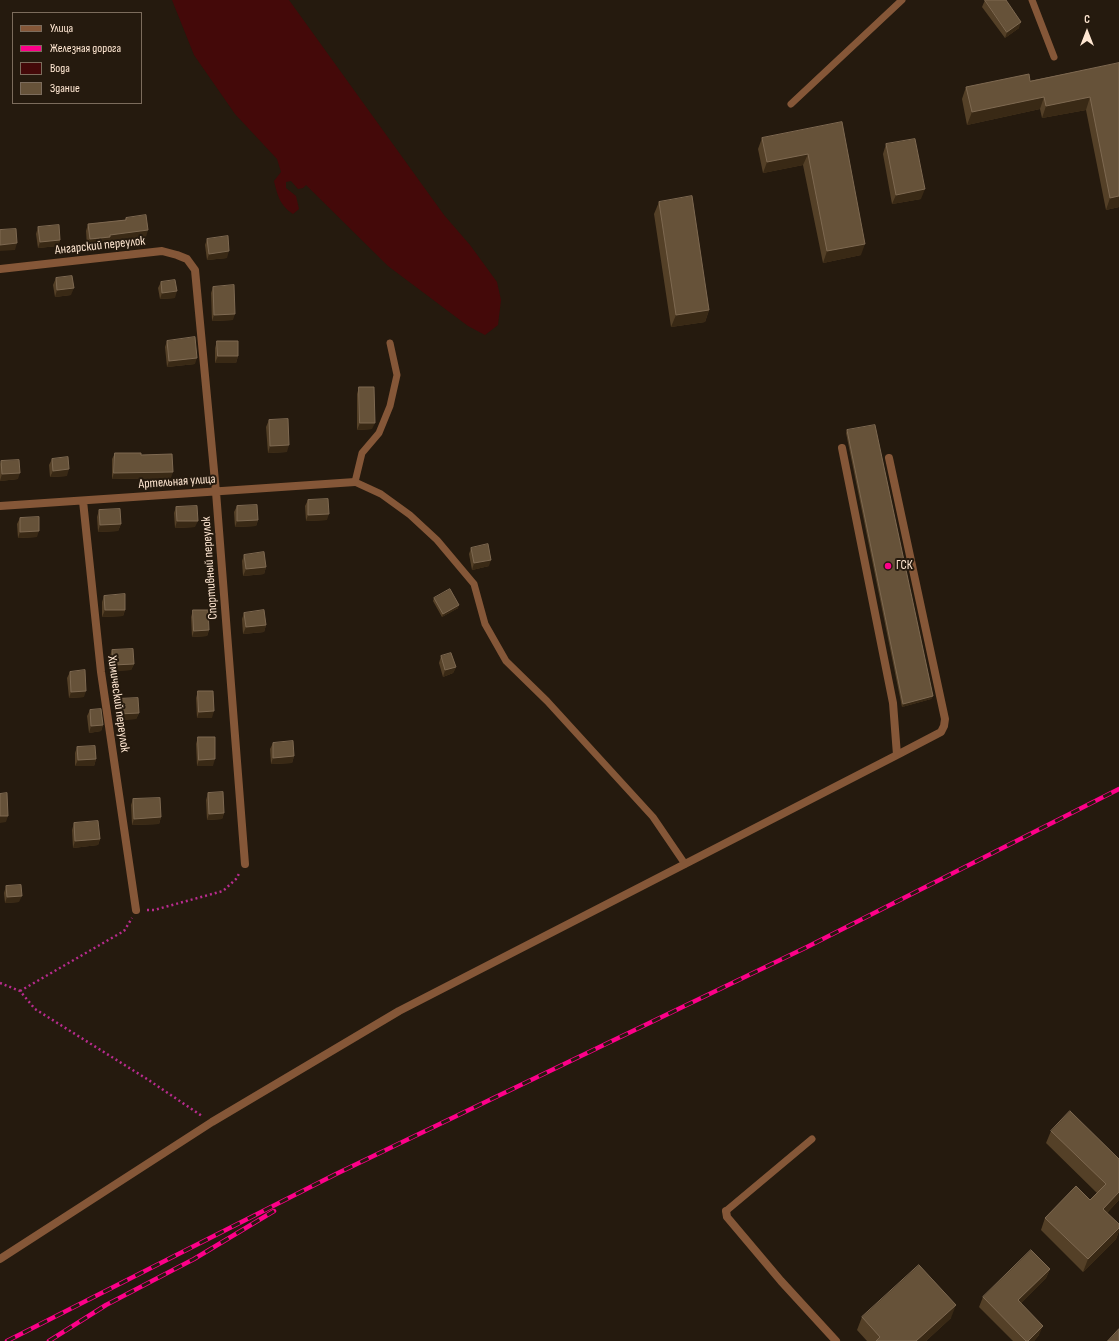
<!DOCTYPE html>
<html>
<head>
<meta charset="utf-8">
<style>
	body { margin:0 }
	#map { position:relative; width:1119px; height:1341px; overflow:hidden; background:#251a0e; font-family:"Sofia Sans Condensed",sans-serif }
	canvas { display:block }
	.legend { position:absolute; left:12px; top:12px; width:130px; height:92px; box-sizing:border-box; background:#251a0e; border:1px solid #7c6c5c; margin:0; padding:5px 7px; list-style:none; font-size:12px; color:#ffe7d2 }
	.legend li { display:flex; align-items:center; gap:8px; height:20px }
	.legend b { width:20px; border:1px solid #7c6c5c }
	.north { position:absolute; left:1067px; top:12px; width:40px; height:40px; -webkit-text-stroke:3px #251a0e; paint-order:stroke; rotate:0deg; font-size:11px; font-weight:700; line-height:16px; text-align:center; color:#ffe7d2 }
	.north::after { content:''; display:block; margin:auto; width:14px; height:18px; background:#ffe7d2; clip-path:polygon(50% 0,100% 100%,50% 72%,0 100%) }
</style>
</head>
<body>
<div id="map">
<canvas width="1119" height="1341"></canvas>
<ul class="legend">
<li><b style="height:5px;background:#855738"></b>Улица</li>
<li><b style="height:5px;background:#fd0089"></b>Железная дорога</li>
<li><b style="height:11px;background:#440909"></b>Вода</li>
<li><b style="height:11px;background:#665239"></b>Здание</li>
</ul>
<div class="north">С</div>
</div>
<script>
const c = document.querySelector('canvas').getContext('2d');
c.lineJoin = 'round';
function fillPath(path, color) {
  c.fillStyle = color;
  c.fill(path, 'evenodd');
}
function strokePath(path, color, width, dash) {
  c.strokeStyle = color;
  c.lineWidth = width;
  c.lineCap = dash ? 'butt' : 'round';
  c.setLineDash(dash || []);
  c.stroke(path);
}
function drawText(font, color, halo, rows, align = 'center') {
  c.font = font + ' "Sofia Sans Condensed",sans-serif';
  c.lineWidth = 4;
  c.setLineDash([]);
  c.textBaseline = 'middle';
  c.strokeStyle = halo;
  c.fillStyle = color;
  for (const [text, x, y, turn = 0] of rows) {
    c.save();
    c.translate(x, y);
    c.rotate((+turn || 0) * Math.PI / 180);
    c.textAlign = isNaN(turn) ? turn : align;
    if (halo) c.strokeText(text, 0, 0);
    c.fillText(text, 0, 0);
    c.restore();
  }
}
const water = new Path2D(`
	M172 0H289L444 215 470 245 497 282 501 300 498 325 485 335 468 326 388 266 306 185 303 188 298 189 291 181 286 182V188L296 196 299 209 293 214C280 205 278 197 274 181L281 172 277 159 235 114 194 55Z`);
const path = new Path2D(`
	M147 910H154L223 891 236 879 240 872
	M0 983 20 991 35 1009 147 1079 202 1116
	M20 991 124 931 132 918`);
const service = new Path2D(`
	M1032 0 1054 57
	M791 104 902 0
	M390 343 397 375 390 406 379 433 362 453 355 482 381 494 410 515 437 540 474 584 485 624 506 661 547 701 653 817 685 864
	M726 1211 812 1139`);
const minor = new Path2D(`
	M0 269 162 251 177 255 187 259 195 270 216 492 245 864
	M889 458 945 719 944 726 941 732 897 755
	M83 501 101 672 136 910
	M0 506 355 482
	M726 1211 727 1217 781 1281 836 1341
	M0 1259 212 1122 399 1011 897 755 893 703 842 448`);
const rail = new Path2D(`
	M7 1341 336 1174 807 947 1119 789
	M49 1341 106 1305 194 1259 274 1211`);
const wall = new Path2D(`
	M985 0 1019 28 1005 38 982 7Z
	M1119 63V207L1106 210 1086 110 1042 118 1040 109 967 125 962 99 966 87 1030 81Z
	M842 122 861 255 823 263 803 165 763 173 758 149 762 138Z
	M886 144 921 199 892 204 883 154Z
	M659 202 709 310 705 322 671 327 654 214Z
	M126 218 146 237 108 241V243L87 246 86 231 88 224 125 220Z
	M38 227 60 240 58 246 38 248 36 234Z
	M207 239 227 258 207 260 205 245Z
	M56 278 71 295 55 297 53 285Z
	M161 282 175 298 160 299 158 288Z
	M213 287 233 320 212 321 211 293Z
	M167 341 195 364 167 367 165 347Z
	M217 341 238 356 236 363H215V348Z
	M359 387 372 429 357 430V394Z
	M269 420 287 452 268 453 266 427Z
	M847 430 933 696 931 699 902 707 846 433Z
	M115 453 141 455 171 478 112 479V459Z
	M52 459 67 476 50 477 49 465Z
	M1 461 18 479 0 481V464Z
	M308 500 327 520 306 521 305 506Z
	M237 506 258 520 256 526 235 527 234 512Z
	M176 507 195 527 175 528 174 513Z
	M99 510 121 524 118 531 98 532 97 517Z
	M20 518 37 537 18 538 17 524Z
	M471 548 489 566 472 570 469 554Z
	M244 555 266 567 264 574 243 576 242 561Z
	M104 596 125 610 123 616 102 617V602Z
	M434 598 458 608 442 617 433 601Z
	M193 610 209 630 207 636 192 637 191 617Z
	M244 613 266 625 264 632 243 634 242 619Z
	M112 650 134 664 131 670 111 671 110 656Z
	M441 656 456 667 453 673 443 677 439 663Z
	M70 672 84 697 69 698 67 678Z
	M198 691 212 718H197L196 698Z
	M117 699 139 713 136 719 116 720 115 705Z
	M90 710 103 725 101 731 89 733 87 716Z
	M198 737 213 766H197L196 744Z
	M273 743 294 756 292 763 271 764 270 749Z
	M77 747 96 759 94 766H75V753Z
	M208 793 224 813 222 819 207 820 206 800Z
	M133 799 161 817 159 824 132 825 131 805Z
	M74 823 100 839 98 845 73 848 72 830Z
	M6 886 19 902 5 903 4 893Z
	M1051 1131 1119 1159V1200L1107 1213 1119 1224V1231L1116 1239 1083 1272 1041 1230 1045 1218 1090 1200 1097 1193 1046 1143Z
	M1050 1269 1046 1278 1021 1303 1039 1335 1034 1341H1013L979 1307 983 1297Z
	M862 1317 951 1318 926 1341H867L857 1330Z`);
const shadedWall = new Path2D(`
	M1021 22 1019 28 1005 38 1007 32Z
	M1044 97 1040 109 967 125 972 112Z
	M1090 97 1086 110 1042 118 1046 106Z
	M808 154 803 165 763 173 767 162Z
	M925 189 921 199 892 204 896 195Z
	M1119 196V207L1106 210 1110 198Z
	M148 230 146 237 108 241V243L87 246 90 239 110 235Z
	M60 240 58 246 38 248 40 242Z
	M17 243 15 250 0 251V245Z
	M865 244 861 255 823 263 827 251Z
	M229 251 227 258 207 260 209 254Z
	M74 288 71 295 55 297 57 290Z
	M177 291 175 298 160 299 162 293Z
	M709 310 705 322 671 327 676 315Z
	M235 314 233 320 212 321 214 315Z
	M218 356H238L236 363H215Z
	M197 358 195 364 167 367 169 361Z
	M360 423H375L372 429 357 430Z
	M289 445 287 452 268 453 270 446Z
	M69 469 67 476 50 477 53 471Z
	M173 472 171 478 112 479 114 473Z
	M20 473 18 479 0 481 2 474Z
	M329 514 327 520 306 521 308 515Z
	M258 520 256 526 235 527 237 521Z
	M177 521H198L195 527 175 528Z
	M121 524 118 531 98 532 100 525Z
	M39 531 37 537 18 538 20 532Z
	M491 560 489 566 472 570 474 563Z
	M266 567 264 574 243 576 246 569Z
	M459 605 458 608 442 617 443 614Z
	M105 610H125L123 616 102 617Z
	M266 625 264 632 243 634 246 627Z
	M209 630 207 636 192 637 194 631Z
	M134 664 131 670 111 671 113 665Z
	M456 667 453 673 443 677 445 670Z
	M86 691 84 697 69 698 71 692Z
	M933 696 931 699 902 707 903 704Z
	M214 711 212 718H197L199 712Z
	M139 713 136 719 116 720 118 714Z
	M103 725 101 731 89 733 91 726Z
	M294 756 292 763 271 764 273 758Z
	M96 759 94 766H75L78 760Z
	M215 759 213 766H197L199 760Z
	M224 813 222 819 207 820 209 814Z
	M0 816H8L6 822 0 823Z
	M161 817 159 824 132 825 134 819Z
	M100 839 98 845 73 848 75 841Z
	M22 896 19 902 5 903 7 897Z
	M1119 1192V1200L1098 1222 1103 1209Z
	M1119 1228V1231L1116 1239 1083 1272 1088 1259Z
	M1050 1269 1046 1278 1014 1310 1018 1300Z
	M956 1305 951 1318 926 1341H916Z
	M1043 1326 1039 1335 1034 1341H1028Z`);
const building = new Path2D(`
	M985 0H1006L1021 22 1007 32Z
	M1119 63V196L1110 198 1090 97 1046 106 1044 97 972 112 966 87 1029 74 1030 81Z
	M842 122 865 244 827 251 808 154 767 162 762 138Z
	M915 139 925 189 896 195 886 144Z
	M692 196 709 310 676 315 659 202Z
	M146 215 148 230 110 235V237L90 239 88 224 126 220V218Z
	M59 225 60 240 40 242 38 227Z
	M16 229 17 243 0 245V230Z
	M228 236 229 251 209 254 207 239Z
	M72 276 74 288 57 290 56 278Z
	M175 280 177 291 162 293 161 282Z
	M234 285 235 314 214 315 213 287Z
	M195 337 197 358 169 361 167 341Z
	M217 341H238V356H218Z
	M359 387H374L375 423H360Z
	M288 419 289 445 270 446 269 420Z
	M875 425 933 696 903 704 847 430Z
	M115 453H141V455L172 454 173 472 114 473Z
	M68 457 69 469 53 471 52 459Z
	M19 460 20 473 2 474 1 461Z
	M328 499 329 514 308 515V500Z
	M257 505 258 520 237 521V506Z
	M197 506 198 521H177L176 507Z
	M120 509 121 524 100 525 99 510Z
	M39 517V531L20 532V518Z
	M488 544 491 560 474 563 471 548Z
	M264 552 266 567 246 569 244 555Z
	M450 589 459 605 443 614 434 598Z
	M125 594V610H105L104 596Z
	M193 610H208L209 630 194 631Z
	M264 610 266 625 246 627 244 613Z
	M133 649 134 664 113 665 112 650Z
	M451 653 456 667 445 670 441 656Z
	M85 670 86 691 71 692 70 672Z
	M198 691H213L214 711 199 712Z
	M138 698 139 713 118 714 117 699Z
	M101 709 103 725 91 726 90 710Z
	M198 737H215V759L199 760Z
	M293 741 294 756 273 758V743Z
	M95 746 96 759 78 760 77 747Z
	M223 792 224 813 209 814 208 793Z
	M7 793 8 816H0V794Z
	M160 798 161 817 134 819 133 799Z
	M98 821 100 839 75 841 74 823Z
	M21 885 22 896 7 897 6 886Z
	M1070 1111 1119 1159V1192L1103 1209 1119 1224V1228L1088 1259 1045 1218 1076 1186 1090 1200 1106 1184 1051 1131Z
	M1031 1250 1050 1269 1018 1300 1043 1326 1028 1341H1026L983 1297Z
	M919 1265 956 1305 916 1341H876L880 1337 862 1317Z
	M1119 1329V1341H1108Z`);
const markers = [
	[888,566,4,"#fd0089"]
];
const streetNames = [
	["Ангарский переулок",100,246,-6],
	["Артельная улица",177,482,-4],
	["Спортивный переулок",210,568,-94],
	["Химический переулок",118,704,82]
];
const poiNames = [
	["ГСК",896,566]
];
fillPath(water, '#440909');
strokePath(path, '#b92c8f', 2.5, [2, 3]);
strokePath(service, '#855738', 7);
strokePath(minor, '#855738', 8);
strokePath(rail, '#fd0089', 4.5);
strokePath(rail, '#251a0e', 3, [9]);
fillPath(wall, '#544027');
fillPath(shadedWall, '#392915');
fillPath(building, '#665239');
strokePath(building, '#7e6951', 1);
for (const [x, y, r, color] of markers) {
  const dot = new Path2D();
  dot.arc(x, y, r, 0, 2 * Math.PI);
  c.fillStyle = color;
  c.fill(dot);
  strokePath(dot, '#251a0e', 1.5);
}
drawText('13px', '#ffe7d2', '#251a0e', streetNames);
drawText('13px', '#ffe7d2', '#251a0e', poiNames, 'left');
</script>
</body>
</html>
